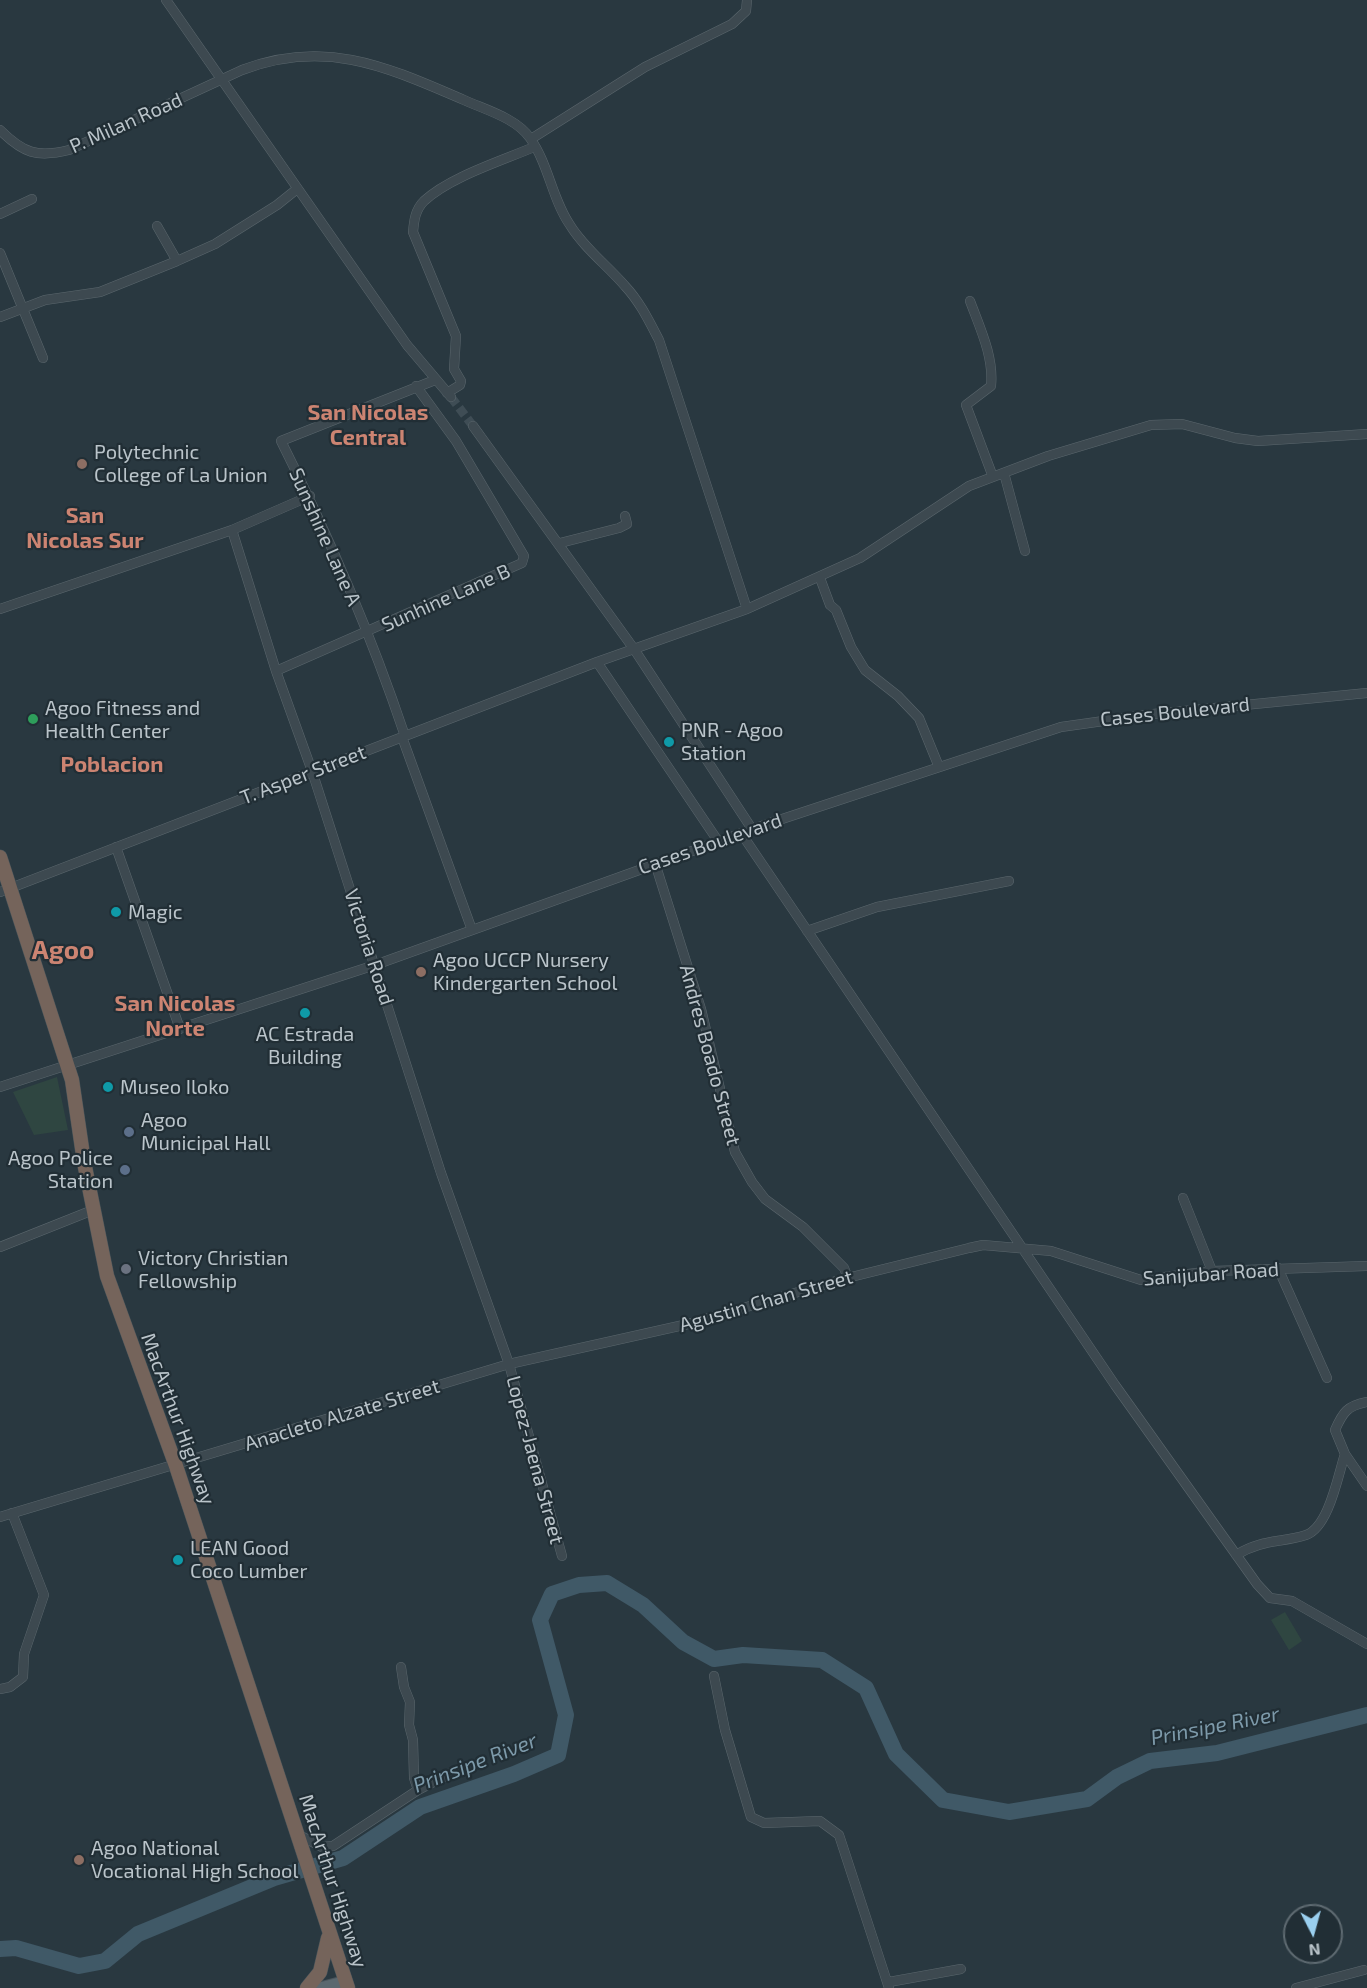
<!DOCTYPE html>
<html>
<head>
<meta charset="utf-8">
<style>
	body { margin:0 }
	#map { position:relative; width:1367px; height:1988px; overflow:hidden; background:#293840; font-family:"Exo 2",sans-serif }
	canvas { display:block }
	.north { position:absolute; left:1283px; top:1904px; width:60px; height:60px; box-sizing:border-box; background:#212e35; border:2px solid #5e6a71; border-radius:50%; rotate:174deg; font-size:16px; font-weight:700; line-height:24px; text-align:center; color:#bac4ca }
	.north::after { content:''; display:block; margin:auto; width:21px; height:27px; background:#9acfef; clip-path:polygon(50% 0,100% 100%,50% 72%,0 100%) }
</style>
</head>
<body>
<div id="map">
<canvas width="1367" height="1988"></canvas>
<div class="north">N</div>
</div>
<script>
const c = document.querySelector('canvas').getContext('2d');
c.lineJoin = 'round';
function fillPath(path, color) {
  c.fillStyle = color;
  c.fill(path, 'evenodd');
}
function strokePath(path, color, width, dash) {
  c.strokeStyle = color;
  c.lineWidth = width;
  c.lineCap = dash ? 'butt' : 'round';
  c.setLineDash(dash || []);
  c.stroke(path);
}
function drawText(font, color, halo, rows, align = 'center') {
  c.font = font + ' "Exo 2",sans-serif';
  c.lineWidth = 4.5;
  c.setLineDash([]);
  c.textBaseline = 'middle';
  c.strokeStyle = halo;
  c.fillStyle = color;
  for (const [text, x, y, turn = 0] of rows) {
    c.save();
    c.translate(x, y);
    c.rotate((+turn || 0) * Math.PI / 180);
    c.textAlign = isNaN(turn) ? turn : align;
    if (halo) c.strokeText(text, 0, 0);
    c.fillText(text, 0, 0);
    c.restore();
  }
}
const green = new Path2D(`
	M57 1077 68 1130 34 1135 13 1092Z
	M1285 1612 1302 1641 1289 1650 1271 1620Z`);
const river = new Path2D(`
	M0 1949 16 1948 79 1966 105 1961 138 1934 274 1878 343 1858 420 1807 514 1774 558 1755 566 1715 540 1620 552 1594 579 1585 607 1583 643 1605 683 1642 714 1659 743 1655 822 1660 866 1688 896 1754 943 1800 1009 1812 1087 1799 1117 1777 1150 1761 1217 1753 1367 1715`);
const minorTunnel = new Path2D(`
	M451 397 473 426`);
const minor = new Path2D(`
	M166 0 407 345 451 397
	M0 130C23 153 37 158 69 150L242 70C326 38 387 67 464 100 486 110 516 118 530 138 549 165 552 199 570 225 584 248 608 266 625 286 640 302 649 321 659 340L747 609
	M531 139 645 67 732 24 746 11 747 0
	M0 214 32 199
	M157 226 177 261
	M0 253 43 358
	M970 301C980 328 994 357 991 386L966 405 993 477
	M0 317 45 300 100 292 177 261 215 244 277 205 297 189
	M447 393 460 385 461 381 454 369 456 336 413 232C414 221 415 210 424 201 450 177 501 161 534 147
	M473 426 634 649 752 829
	M1004 473 1025 551
	M232 530 276 671 312 771 441 1173 509 1364 562 1556
	M560 543 619 528 627 524 625 516
	M820 578 830 605 836 610 851 647 865 670 898 696 919 718 939 767
	M0 609 232 530 310 496
	M597 662 718 841
	M276 671 522 563 524 556 456 441 416 386
	M405 736C371 635 329 536 281 441L435 380
	M402 737 472 930
	M741 833 1115 1385 1257 1584 1270 1598 1292 1601 1367 1644
	M116 847 180 1029
	M655 863 701 1009 735 1152 752 1182 765 1199 803 1227 844 1268 848 1278
	M0 892 597 662 747 609 860 558 969 486 1048 456 1151 425 1182 424 1235 438 1258 441 1367 434
	M807 931 877 907 1009 881
	M0 1087 375 965 770 823 1061 727 1153 714 1367 693
	M1183 1198 1212 1271
	M0 1247 93 1210
	M1278 1268 1327 1378
	M1367 1402C1347 1406 1343 1412 1335 1430L1345 1454 1367 1486
	M0 1517 509 1364 688 1324 843 1279 969 1248 983 1245 1051 1251 1141 1280 1212 1271 1367 1266
	M1236 1555C1262 1539 1281 1543 1306 1535 1329 1527 1338 1475 1345 1454
	M401 1667 404 1687 410 1702 409 1725 413 1740 414 1778 418 1790
	M714 1676 725 1730 751 1817 764 1823 820 1821 839 1835 889 1988
	M0 1689 10 1687 23 1677 24 1654 44 1595 12 1513
	M297 1834 322 1847 333 1846 418 1790 455 1771
	M889 1982 961 1969
	M1296 1988 1364 1970`);
const major = new Path2D(`
	M322 1988 345 1982`);
const highway = new Path2D(`
	M0 857 72 1080 84 1162 107 1276 176 1466 348 1988
	M307 1988 320 1972 328 1938`);
const markers = [
	[82,464,6,"#8d6e63"],
	[33,719,6,"#2e9e5b"],
	[669,742,6,"#0f9aa8"],
	[116,912,6,"#0f9aa8"],
	[421,972,6,"#8d6e63"],
	[305,1013,6,"#0f9aa8"],
	[108,1087,6,"#0f9aa8"],
	[129,1132,6,"#5c6f8a"],
	[125,1170,6,"#5c6f8a"],
	[126,1269,6,"#6b7280"],
	[178,1560,6,"#0f9aa8"],
	[79,1860,6,"#8d6e63"]
];
const streetNames = [
	["P. Milan Road",126,123,-24],
	["Sunshine Lane A",325,537,66],
	["Sunhine Lane B",446,598,-24],
	["Cases Boulevard",1175,712,-6],
	["T. Asper Street",303,775,-21],
	["Cases Boulevard",710,844,-19],
	["Victoria Road",369,947,72],
	["Andres Boado Street",710,1055,75],
	["Sanijubar Road",1211,1274,-4],
	["Agustin Chan Street",766,1301,-16],
	["Anacleto Alzate Street",342,1415,-17],
	["MacArthur Highway",178,1419,70],
	["Lopez-Jaena Street",535,1460,75],
	["MacArthur Highway",333,1881,72]
];
const poiNames = [
	["Polytechnic",94,452],
	["College of La Union",94,475],
	["Agoo Fitness and",45,708],
	["Health Center",45,731],
	["PNR - Agoo",681,730],
	["Station",681,753],
	["Magic",128,912],
	["Agoo UCCP Nursery",433,960],
	["Kindergarten School",433,983],
	["AC Estrada",305,1034,"center"],
	["Building",305,1057,"center"],
	["Museo Iloko",120,1087],
	["Agoo",141,1120],
	["Municipal Hall",141,1143],
	["Agoo Police",113,1158,"right"],
	["Station",113,1181,"right"],
	["Victory Christian",138,1258],
	["Fellowship",138,1281],
	["LEAN Good",190,1548],
	["Coco Lumber",190,1571],
	["Agoo National",91,1848],
	["Vocational High School",91,1871]
];
const waterNames = [
	["Prinsipe River",1215,1726,-11],
	["Prinsipe River",475,1763,-21]
];
const quarterNames = [
	["San Nicolas",368,413],
	["Central",368,438],
	["San",85,516],
	["Nicolas Sur",85,541],
	["Poblacion",112,765],
	["San Nicolas",175,1004],
	["Norte",175,1029]
];
const districtNames = [
	["Agoo",63,950]
];
fillPath(green, '#2f4641');
strokePath(river, '#405967', 16);
strokePath(minorTunnel, '#3f4d55', 9, [9, 4.5]);
strokePath(minor, '#5b676d', 10);
strokePath(major, '#4a555c', 14);
strokePath(highway, '#48545a', 15);
strokePath(minor, '#3d4950', 9);
strokePath(major, '#5b686f', 12);
strokePath(highway, '#75645b', 14);
for (const [x, y, r, color] of markers) {
  const dot = new Path2D();
  dot.arc(x, y, r, 0, 2 * Math.PI);
  c.fillStyle = color;
  c.fill(dot);
  strokePath(dot, '#212e35', 2);
}
drawText('20px', '#bac4ca', '#212e35', streetNames);
drawText('20px', '#bac4ca', '#212e35', poiNames, 'left');
drawText('italic 21px', '#7d9aaa', '#212e35', waterNames);
drawText('bold 22px', '#cc8472', '#212e35', quarterNames);
drawText('bold 26px', '#cc8472', '#212e35', districtNames);
</script>
</body>
</html>
